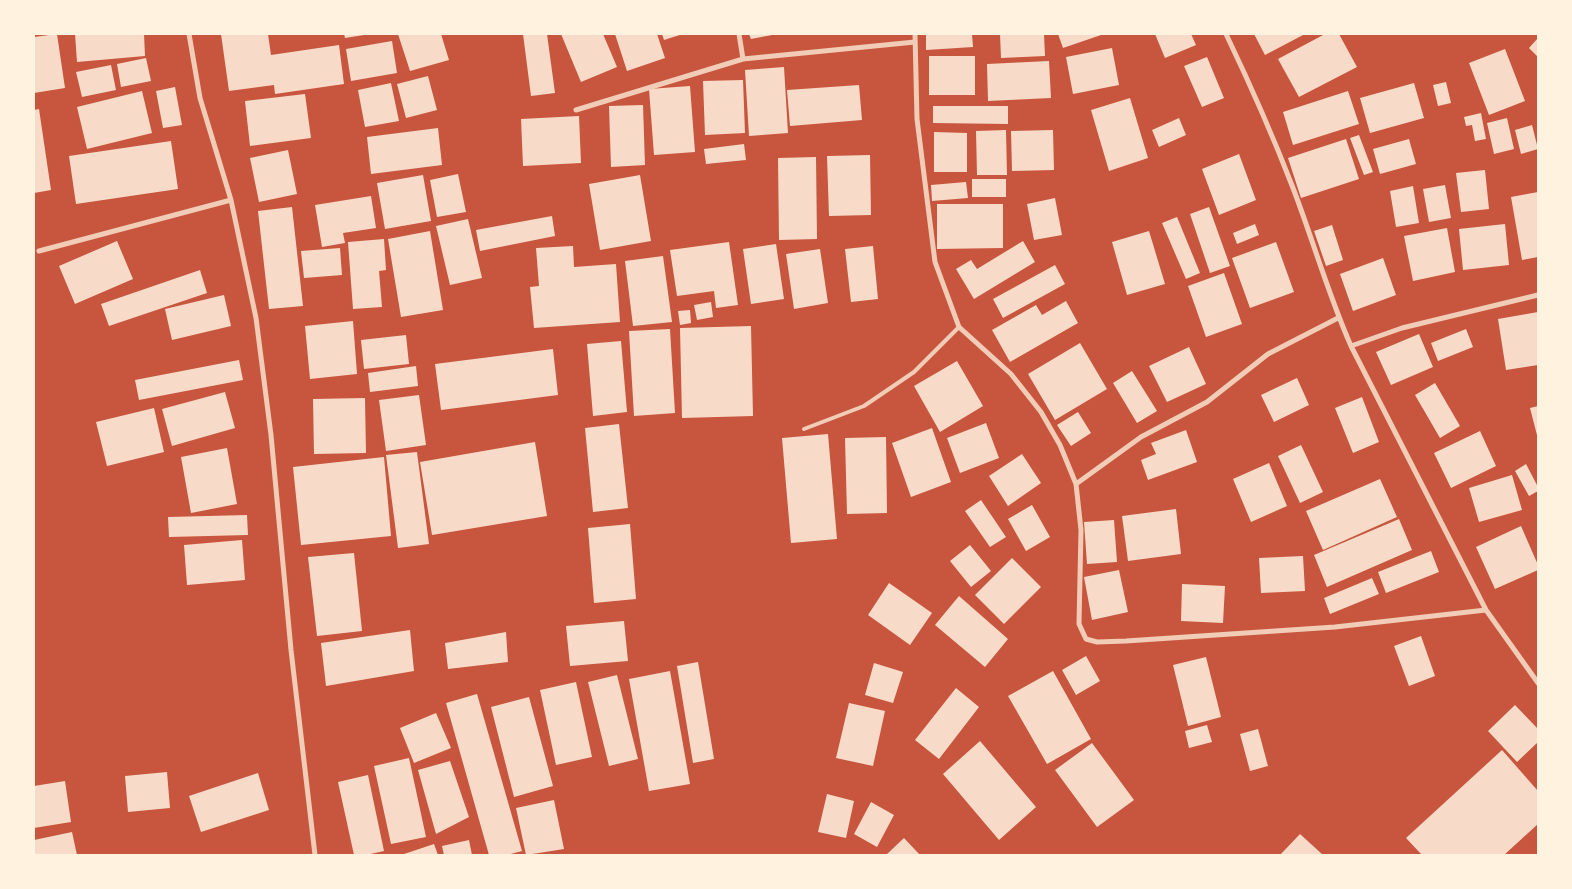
<!DOCTYPE html>
<html>
<head>
<meta charset="utf-8">
<style>
	body { margin:0 }
	#map { position:relative; width:1572px; height:889px; overflow:hidden; background:#c8553d; font-family:"Sofia Sans Condensed",sans-serif }
	canvas { display:block }
	.frame { position:absolute; inset:0; border:35px solid #fff3e0; pointer-events:none }
</style>
</head>
<body>
<div id="map">
<canvas width="1572" height="889"></canvas>
<div class="frame"></div>
</div>
<script>
const c = document.querySelector('canvas').getContext('2d');
c.lineJoin = 'round';
function fillPath(path, color) {
  c.fillStyle = color;
  c.fill(path, 'evenodd');
}
function strokePath(path, color, width, dash) {
  c.strokeStyle = color;
  c.lineWidth = width;
  c.lineCap = dash ? 'butt' : 'round';
  c.setLineDash(dash || []);
  c.stroke(path);
}
const building = new Path2D(`
	M57 34 65 88 34 93V37Z
	M75 34H144L145 56 77 62Z
	M221 34H268L271 55 339 45 344 84 275 94 274 85 229 91Z
	M344 34H364V35L345 38Z
	M398 34H441L449 60 410 71Z
	M523 34H547L555 93 531 96Z
	M561 34H603L617 67 581 82Z
	M615 34H657L665 58 627 71Z
	M662 34H683L664 40Z
	M749 34H772V35L751 39Z
	M926 34H972L973 47 926 50Z
	M1000 34H1044L1045 56 1001 58Z
	M1058 34H1104L1063 48Z
	M1155 34H1191L1196 45 1165 58Z
	M1254 34H1305L1265 55Z
	M1325 34H1339L1357 67 1299 97 1278 59Z
	M1538 38V57L1529 48Z
	M392 41 397 73 351 81 346 49Z
	M1112 48 1119 85 1073 94 1066 57Z
	M1505 49 1525 101 1489 115 1469 63Z
	M929 56H975V95H929Z
	M1207 57 1224 98 1202 107 1184 66Z
	M146 58 151 81 121 87 117 64Z
	M1049 61 1051 98 988 101 987 64Z
	M111 65 116 90 82 97 76 72Z
	M784 67 788 133 749 136 745 70Z
	M428 76 437 110 406 118 397 84Z
	M743 80 745 133 705 135 703 81Z
	M1446 82 1451 103 1438 106 1433 85Z
	M391 83 399 121 365 127 358 90Z
	M1414 83 1424 118 1370 133 1360 98Z
	M859 85 862 120 790 126 787 90Z
	M690 86 695 152 654 155 649 89Z
	M175 87 182 125 163 128 156 91Z
	M142 91 152 133 87 149 77 107Z
	M1348 91 1359 124 1293 145 1283 112Z
	M305 94 311 138 250 146 245 101Z
	M1130 98 1148 158 1109 171 1091 110Z
	M643 105 645 165 611 167 609 106Z
	M933 106H1008V124L933 123Z
	M39 109 51 190 34 193V110Z
	M1481 113 1486 139 1475 141 1472 125 1466 126 1464 117Z
	M579 116 581 163 523 166 521 119Z
	M1179 118 1186 135 1159 147 1152 130Z
	M1507 118 1514 149 1494 154 1487 123Z
	M1532 125 1538 149 1521 154 1515 130Z
	M438 128 442 165 371 174 367 137Z
	M1006 130 1007 175H977L976 131Z
	M1053 130 1054 170 1012 171 1011 131Z
	M934 132 967 133V172H934Z
	M1359 135 1373 172 1364 175 1350 138Z
	M1346 139 1359 179 1301 198 1288 158Z
	M1409 139 1416 164 1380 174 1373 149Z
	M171 141 178 189 76 204 69 156Z
	M744 144 746 160 706 164 704 149Z
	M288 150 297 194 259 202 250 158Z
	M1239 154 1256 200 1219 215 1202 169Z
	M870 155 871 215 829 216 827 156Z
	M816 157 817 239 779 240 778 158Z
	M1485 170 1489 209 1461 212 1456 173Z
	M458 174 466 212 437 217 430 180Z
	M423 175 431 221 385 229 377 183Z
	M640 175 651 241 600 250 589 184Z
	M972 179H1006V197H972Z
	M966 182 968 198 932 201 931 185Z
	M1445 185 1451 218 1429 222 1423 189Z
	M1413 186 1419 223 1396 227 1390 191Z
	M1538 192V257L1522 260 1511 197Z
	M371 196 376 228 343 233 345 243 322 247 315 205Z
	M1055 198 1062 235 1034 240 1027 204Z
	M937 204H1003V248L937 249Z
	M292 207 303 306 269 309 258 211Z
	M1209 207 1230 266 1210 273 1190 214Z
	M552 216 555 236 480 251 476 230Z
	M1177 217 1200 273 1186 279 1162 223Z
	M468 219 482 278 450 285 436 226Z
	M1255 224 1259 235 1237 244 1233 233Z
	M1505 224 1509 265 1463 270 1459 229Z
	M1332 225 1343 260 1326 266 1314 231Z
	M1447 228 1455 272 1413 281 1404 236Z
	M430 231 443 310 401 317 388 239Z
	M1149 231 1165 284 1127 295 1112 242Z
	M384 239 386 270 379 271 382 307 353 309 348 242Z
	M117 241 133 279 75 304 59 266Z
	M1023 241 1035 262 974 299 956 269 971 260 977 269Z
	M729 242 738 305 716 308 714 291 677 296 670 250Z
	M1276 242 1294 292 1250 308 1232 258Z
	M776 244 784 299 751 304 743 249Z
	M573 246 574 267 616 264 620 322 534 328 530 287 539 286 536 248Z
	M873 246 878 299 851 302 845 249Z
	M340 248 342 275 304 278 301 251Z
	M820 249 828 303 794 309 786 254Z
	M663 256 672 322 633 326 625 261Z
	M1383 258 1396 295 1353 311 1340 274Z
	M1055 265 1065 284 1003 318 993 299Z
	M200 270 207 293 109 326 101 304Z
	M1224 273 1242 324 1206 337 1188 286Z
	M224 295 231 326 172 340 165 309Z
	M1066 301 1078 323 1010 362 992 330 1036 305 1042 315Z
	M711 302 713 317 697 320 694 305Z
	M690 310 691 323 680 325 678 311Z
	M1538 312V365L1506 370 1498 319Z
	M353 321 357 374 310 379 305 326Z
	M751 326 753 416 682 418 680 328Z
	M670 329 675 413 634 416 629 331Z
	M1466 329 1473 347 1438 361 1431 343Z
	M1419 334 1433 367 1391 385 1376 352Z
	M406 335 409 364 364 369 361 340Z
	M621 341 627 412 593 416 587 344Z
	M1080 343 1107 389 1055 420 1028 374Z
	M1189 347 1206 384 1167 402 1149 366Z
	M553 349 558 395 441 410 435 364Z
	M239 360 243 380 139 400 135 380Z
	M957 361 983 406 940 432 914 386Z
	M416 366 418 386 370 392 368 373Z
	M1132 371 1157 411 1137 423 1113 383Z
	M1297 378 1309 405 1274 422 1261 395Z
	M1435 383 1460 426 1440 438 1415 395Z
	M225 392 235 428 172 446 162 409Z
	M419 395 426 445 386 451 379 400Z
	M1362 397 1379 442 1353 453 1335 408Z
	M365 398 366 453 314 454 313 399Z
	M1538 406V439L1530 408Z
	M154 408 164 452 107 466 96 422Z
	M1078 412 1091 433 1071 446 1057 425Z
	M986 423 999 458 960 473 947 438Z
	M619 424 628 508 593 512 585 428Z
	M932 428 951 482 911 497 892 443Z
	M1186 430 1197 462 1148 480 1141 460 1156 454 1151 443Z
	M1480 431 1496 466 1451 488 1434 453Z
	M828 434 837 539 791 543 782 438Z
	M886 437 887 513 847 514 845 438Z
	M535 442 547 516 432 535 420 462Z
	M1301 445 1323 492 1300 503 1278 456Z
	M227 448 237 504 191 513 181 457Z
	M417 452 429 544 398 548 386 455Z
	M1022 454 1041 483 1008 506 989 476Z
	M384 457 391 536 301 545 293 467Z
	M1269 463 1287 506 1251 522 1233 479Z
	M1526 464 1538 487V491L1529 496 1515 471Z
	M1512 475 1522 510 1479 522 1469 488Z
	M1380 479 1397 517 1323 550 1306 511Z
	M981 500 1006 537 990 547 965 511Z
	M1032 505 1050 537 1026 551 1008 519Z
	M1176 509 1181 554 1128 561 1122 516Z
	M247 515 248 535 169 537 168 517Z
	M1399 519 1412 550 1327 587 1314 555Z
	M1114 520 1117 562 1087 564 1084 522Z
	M630 524 636 599 594 603 588 528Z
	M1521 526 1538 565V570L1495 589 1476 547Z
	M242 540 245 580 187 585 184 545Z
	M970 545 991 571 971 587 950 561Z
	M1431 551 1439 572 1386 593 1378 572Z
	M354 553 362 631 317 636 308 557Z
	M1303 556 1305 591 1261 593 1259 558Z
	M1012 558 1041 587 1004 624 975 595Z
	M1119 570 1128 612 1092 620 1084 577Z
	M1372 578 1379 594 1330 614 1324 598Z
	M889 583 932 613 910 645 868 615Z
	M1182 584 1225 586 1223 623 1181 621Z
	M959 596 1008 639 985 667 935 625Z
	M624 621 628 661 570 666 566 626Z
	M410 630 414 671 326 686 321 643Z
	M506 632 508 662 448 669 445 643Z
	M1421 636 1435 676 1409 686 1394 646Z
	M1086 656 1100 681 1076 695 1062 670Z
	M1206 657 1221 717 1188 726 1173 665Z
	M698 662 714 759 693 763 677 666Z
	M874 663 903 672 893 703 865 695Z
	M670 671 690 784 649 791 629 679Z
	M1053 671 1091 739 1047 764 1008 696Z
	M617 675 638 759 609 766 588 682Z
	M576 682 592 757 556 765 540 690Z
	M956 688 979 707 939 759 915 740Z
	M477 694 522 851 507 855H489L446 703Z
	M529 697 553 786 514 797 491 707Z
	M849 703 885 711 873 766 836 758Z
	M1515 705 1538 729V742L1517 762 1488 731Z
	M436 713 451 748 414 763 400 728Z
	M1207 725 1212 742 1189 748 1185 731Z
	M1258 729 1268 766 1250 771 1240 734Z
	M980 741 1036 807 999 840 943 774Z
	M1092 743 1134 800 1097 827 1055 770Z
	M1502 750 1538 791V824L1504 855H1422L1406 838Z
	M409 758 426 837 391 844 374 766Z
	M450 761 469 817 436 834 418 770Z
	M167 772 170 808 128 812 125 776Z
	M258 773 269 810 201 832 189 796Z
	M368 775 384 851 366 855H354L338 782Z
	M65 781 71 822 34 828V786Z
	M827 794 854 801 846 838 818 832Z
	M554 800 564 849 526 855 516 808Z
	M871 802 894 815 877 847 854 834Z
	M72 832 77 855H34V840Z
	M1300 834 1323 855H1280Z
	M904 838 920 855H886Z
	M469 840 472 855H444L442 846Z
	M434 844 438 855H401Z`);
const service = new Path2D(`
	M804 429 864 406 914 372 959 327`);
const minor = new Path2D(`
	M189 34 200 98 231 200 256 318 271 435 291 650 315 855
	M739 34 743 59
	M915 34 917 119 935 262 959 327 1011 374 1041 412 1060 445 1076 484 1081 530 1079 624 1086 639 1097 642 1126 641 1335 627 1486 610
	M1226 34C1250 84 1273 136 1293 188 1313 240 1328 294 1351 346L1486 610 1538 683
	M576 110 743 59 915 42
	M39 251 231 200
	M1351 346 1402 328 1538 295
	M1076 484 1141 437 1207 402 1268 354 1338 318`);
fillPath(building, '#f7dbc8');
strokePath(service, '#f1ccb7', 4);
strokePath(minor, '#f1ccb7', 5);
</script>
</body>
</html>
